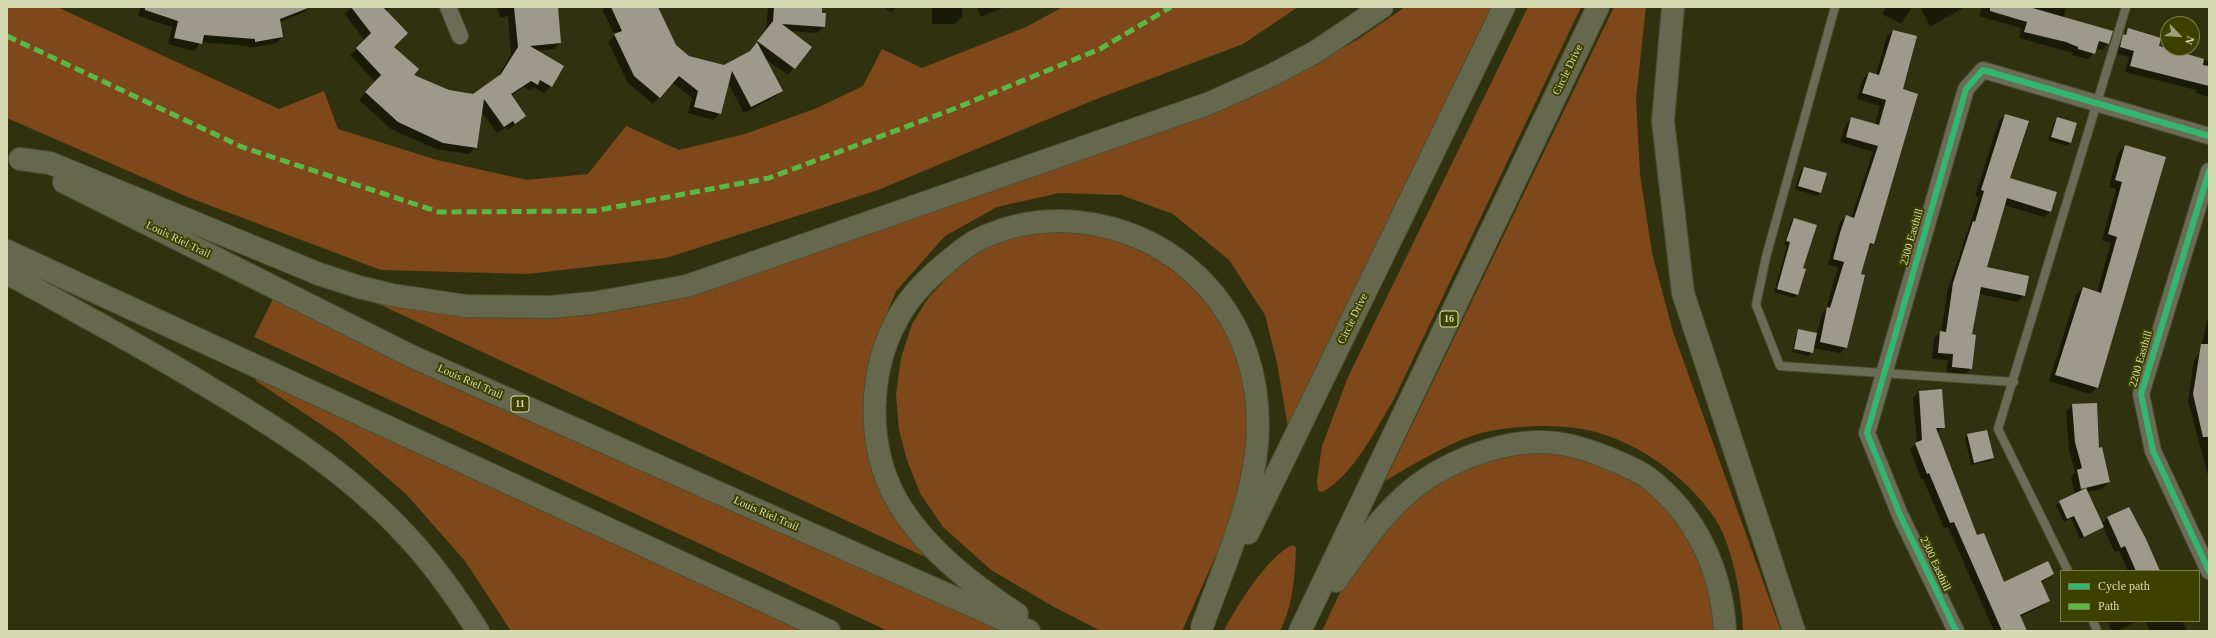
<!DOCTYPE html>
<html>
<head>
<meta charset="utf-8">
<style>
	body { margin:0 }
	#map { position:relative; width:2216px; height:638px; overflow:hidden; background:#30320f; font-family:Georgia,serif }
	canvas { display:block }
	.frame { position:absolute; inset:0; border:8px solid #d5dab3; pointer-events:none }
	.legend { position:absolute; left:2060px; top:570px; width:140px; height:52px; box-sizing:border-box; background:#3d4100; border:1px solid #7a7e48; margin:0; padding:5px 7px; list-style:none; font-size:12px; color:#d5dab3 }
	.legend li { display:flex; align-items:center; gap:8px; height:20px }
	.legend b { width:20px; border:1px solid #7a7e48 }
	.north { position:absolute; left:2160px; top:16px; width:40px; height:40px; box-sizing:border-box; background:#3d4100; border:1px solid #7a7e48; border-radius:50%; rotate:115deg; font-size:11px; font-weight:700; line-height:16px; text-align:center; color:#d5dab3 }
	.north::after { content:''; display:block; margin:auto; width:14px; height:18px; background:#9b9f7a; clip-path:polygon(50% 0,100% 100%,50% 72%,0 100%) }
</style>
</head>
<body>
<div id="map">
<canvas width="2216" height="638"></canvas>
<div class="frame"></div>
<ul class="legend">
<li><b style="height:5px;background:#33b770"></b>Cycle path</li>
<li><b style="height:5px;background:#58b947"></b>Path</li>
</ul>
<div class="north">N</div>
</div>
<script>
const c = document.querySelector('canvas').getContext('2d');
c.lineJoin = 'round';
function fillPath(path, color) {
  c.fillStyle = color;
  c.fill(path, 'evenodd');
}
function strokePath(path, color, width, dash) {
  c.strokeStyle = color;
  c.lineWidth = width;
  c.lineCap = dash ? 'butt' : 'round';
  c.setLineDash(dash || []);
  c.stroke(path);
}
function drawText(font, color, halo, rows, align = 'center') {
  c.font = font + ' Georgia,serif';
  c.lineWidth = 4;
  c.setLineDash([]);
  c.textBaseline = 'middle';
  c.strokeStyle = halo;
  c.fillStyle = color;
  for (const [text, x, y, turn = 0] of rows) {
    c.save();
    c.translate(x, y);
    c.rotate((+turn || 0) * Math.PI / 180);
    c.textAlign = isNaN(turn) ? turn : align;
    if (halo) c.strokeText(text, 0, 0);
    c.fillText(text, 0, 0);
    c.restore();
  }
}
const green = new Path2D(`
	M7 7H57L279 109 324 91 338 129 437 160 527 180 588 174 626 126 679 150 745 134 817 108 863 86 882 49 922 68 1026 27 1063 7H1298L1243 44 1094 100 878 190 666 258 527 274 381 270 190 198 7 118Z
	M1405 7H1491L1288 427 1277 363 1265 315 1229 260 1173 214 1121 195 1059 193 997 207 945 236 896 291 871 352 865 415 936 562 331 282 454 308 605 307 1297 73 1357 40Z
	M1528 7H1581L1394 399C1376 429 1353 476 1322 492L1318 491 1317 480 1322 446 1348 377Z
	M1614 7H1646L1636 99 1640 174 1652 253 1673 332 1781 631H1743C1742 599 1733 548 1716 520 1687 475 1629 435 1576 428 1547 424 1514 426 1485 432 1455 439 1412 465 1385 481Z
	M1053 226 1132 236 1212 297 1252 384 1250 469 1227 531 1182 631H1101L1054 607 991 570 943 527 920 493 907 460 899 430 896 394 901 358 912 324 929 297 960 264 987 244Z
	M276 293 1013 631H888L254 337Z
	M253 375 813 631H511L465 561 406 494 340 437 256 381Z
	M1571 452 1641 480 1684 526 1714 592 1716 631H1322C1332 610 1341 589 1353 569 1386 513 1441 469 1504 454 1522 450 1552 452 1571 452Z
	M1293 545 1296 548C1295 576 1293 605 1280 631H1224C1235 608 1270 553 1293 545Z`);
const shadow = new Path2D(`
	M141 7H310L305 12 280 22 282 37 276 43 249 48 248 46 201 42 194 51 168 44 172 27 138 16Z
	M352 7H390L385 11 393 47 412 75 448 91 474 95 497 78 511 54 508 16 500 18 497 7H556L560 43 554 49 536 51 551 86 544 93 534 87 530 91 524 87 510 96 525 116 508 130 506 127 497 133 481 111 476 147 469 154 436 149 391 129 359 100 375 82 350 55 365 41 345 14Z
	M605 7H662L658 10 675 45 689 57 724 66 747 54 752 48 766 28 768 7H821L824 26 817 33 790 31 811 47 788 75 764 58 781 91 775 97 744 113 728 83 720 113 713 120 688 113 692 98 672 82 653 104 628 83 608 42 615 35 602 10Z
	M883 7H897L891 12Z
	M932 7H962V17L955 24H932Z
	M977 7H1004L981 17Z
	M1886 7H1912L1901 24 1882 14Z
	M1920 7H1965L1930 27Z
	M1982 7H2066L2064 18 2108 43 2102 50 2096 48 2094 53 2088 59 2072 55 2073 53 2019 38 2021 28 1979 16Z
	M2128 29 2158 47 2209 61V97L2195 93 2196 90 2125 72 2129 57 2114 53 2118 42Z
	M1893 31 1901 90 1873 244 1867 249 1860 275 1846 347 1840 353 1813 348 1809 356 1792 352 1796 334 1799 331 1817 334 1822 314 1826 309 1838 267 1828 265 1835 239 1840 222 1846 216 1851 218 1873 152 1840 142 1846 124 1851 118 1875 125 1880 106 1857 99 1863 79 1869 73 1876 75 1887 36Z
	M2005 115 2009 178 2051 211 2044 217 2004 205 1985 267 2024 295 2018 302 1979 294 1971 335V368L1965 375 1946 373 1948 360 1932 359 1934 338 1941 332 1948 289 1979 197 1975 196 1999 121Z
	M2057 119 2076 124 2070 143 2067 146 2048 140 2054 122Z
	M2125 146 2165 158 2097 387 2090 394 2049 381 2076 295 2083 288 2097 292 2111 243 2102 240 2116 189 2109 187 2118 153Z
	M1804 168 1820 193 1817 196 1795 189 1801 171Z
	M1794 219 1802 269 1797 295 1794 298 1774 292 1787 246 1784 244 1791 222Z
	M2209 312V479L2188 401 2194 360 2200 353Z
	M1919 392 1944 427 1937 433 1977 536 2003 583 2053 574 2041 583 2048 600 2043 606 2020 617 2027 631H1994L1948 527 1944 528 1923 479H1921L1910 449 1917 443 1913 398Z
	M2073 405 2099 449 2109 482 2102 489 2087 492 2101 524 2107 518 2129 508 2158 571H2128L2119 551 2115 553 2103 527 2080 539 2071 518 2064 522 2056 505 2075 495 2071 477 2075 473 2069 449 2066 412Z
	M1968 435 1993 458 1990 461 1971 465 1965 438Z
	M2107 621H2138L2117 631H2112Z
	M2145 621H2182L2188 631H2150Z`);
const building = new Path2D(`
	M145 7H308V8L280 19 283 37 255 42V39L204 35 202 44 174 38 178 21 145 10Z
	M351 7H383L408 33 394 47 419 69 414 75 449 90 473 94 501 74 518 47 514 7H558L561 43 530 46 564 66 552 87 540 80 538 85 531 81 511 94 526 116 515 124 513 121 504 127 484 99 477 148 443 143 398 122 365 92 381 75 356 48 371 33Z
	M611 7H658L676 45 689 56 724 65 750 51 757 42 783 91 751 107 732 71 721 114 694 107 698 91 679 76 660 98 634 76 614 34 622 31Z
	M774 7H822V13H826L825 27 782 24 812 47 795 69 757 41 773 21Z
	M1990 7H2029L2113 31 2109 44 2099 41 2095 54 2078 49V47L2066 42 2024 32 2027 22 1990 11Z
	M2128 28 2161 38 2159 46 2204 59 2203 65 2209 66V86L2130 66 2134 51 2120 47 2123 34 2126 35Z
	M1893 30 1917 36 1903 89 1918 94 1874 244 1870 243 1861 274 1865 275 1847 348 1820 342 1827 307 1830 308 1844 262 1833 259 1840 233 1846 215 1854 218 1878 146 1846 137 1851 117 1879 125 1886 100 1862 93 1869 72 1879 75Z
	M2005 114 2029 121 2010 178 2057 192 2051 212 2007 198 1987 267 2029 276 2025 296 1981 287 1972 334 1976 335 1972 369 1952 367 1953 354 1938 353 1940 331 1946 332 1953 283 1973 221 1975 222 1984 191 1981 190Z
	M2057 117 2077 123 2071 143 2051 137Z
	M2125 145 2166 157 2098 388 2055 375 2083 287 2101 293 2117 237 2108 234 2122 182 2115 180Z
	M1804 167 1827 173 1821 193 1798 186Z
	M1794 218 1817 225 1803 268 1806 269 1798 295 1777 289 1790 242 1786 241Z
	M1798 329 1817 333 1813 353 1794 349Z
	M2201 344H2209V437H2203L2193 394Z
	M1942 389 1945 428H1936L1977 535 1984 533 2004 582 2048 561 2054 574 2041 581 2050 601 2020 615 2027 631H2002L1954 522 1950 523 1929 473 1927 474 1915 443 1922 440 1919 391Z
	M2097 403 2099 448 2102 447 2110 482 2081 489 2077 470 2082 468 2075 442 2072 404Z
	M1987 430 1994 458 1974 463 1967 434Z
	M2086 488 2104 527 2084 537 2074 516 2067 519 2059 501Z
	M2129 507 2146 539 2160 571H2136L2125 546 2121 548 2107 517Z`);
const service = new Path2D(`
	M1835 7 1766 257 1756 305 1780 366 2014 382
	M2068 571 1998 429 2126 7
	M2093 621 2097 631`);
const minor = new Path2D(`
	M448 7 460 36
	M2209 171 2141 394 2153 451 2209 571
	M1956 631 1900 515 1867 433 1966 89 1983 70 2209 136`);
const motorway = new Path2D(`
	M1673 7 1663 121 1683 293 1794 631
	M20 159 50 163 319 274 359 287 392 295 466 306 550 307 593 303 633 296 687 286 1210 103 1272 75 1317 51 1382 7
	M64 182 411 356 1029 631
	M7 251 829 631
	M7 273C77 312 147 349 215 391 289 435 358 480 415 545 439 572 459 601 478 631
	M1248 533 1504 7
	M1336 581C1366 538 1396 493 1443 469 1470 454 1505 443 1536 442 1560 441 1584 448 1606 457 1620 463 1636 469 1647 477 1696 514 1722 571 1725 631
	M1017 614C971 584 923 547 896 499 866 444 868 370 899 316 910 296 928 278 946 263 958 253 971 242 986 236 1057 205 1143 224 1198 277 1244 322 1262 381 1257 445 1251 508 1223 568 1202 627
	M1300 631 1598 7`);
const quiet = new Path2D(`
	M7 36 242 147 439 212 594 211 769 178 951 110 1100 49 1171 7`);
const cycleway = new Path2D(`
	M2209 171 2141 394 2153 451 2209 571
	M1956 631 1900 515 1867 433 1966 89 1983 70 2209 136`);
const shields = [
	[1449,319,18],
	[520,404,18]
];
const shieldNames = [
	["16",1449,319],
	["11",520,404]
];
const streetNames = [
	["Circle Drive",1568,70,-64],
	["2300 Easthill",1912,237,-74],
	["Louis Riel Trail",178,240,26],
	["Circle Drive",1353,319,-64],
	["2200 Easthill",2141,359,-74],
	["Louis Riel Trail",470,382,24],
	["Louis Riel Trail",766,514,24],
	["2300 Easthill",1935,564,65]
];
fillPath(green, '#7f481b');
fillPath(shadow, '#0007');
fillPath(building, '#9d9a8c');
strokePath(service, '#4b4e2f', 10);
strokePath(minor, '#4b4e2f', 18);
strokePath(motorway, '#4b4e2f', 24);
strokePath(service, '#6b6c58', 8);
strokePath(minor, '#6b6c58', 16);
strokePath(motorway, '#66684d', 22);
strokePath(quiet, '#58b947', 5, [10, 5]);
strokePath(cycleway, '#33b770', 6);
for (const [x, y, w] of shields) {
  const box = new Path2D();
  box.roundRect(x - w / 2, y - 8, w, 16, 3);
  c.fillStyle = '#3d4100';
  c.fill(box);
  strokePath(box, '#d5dab3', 1);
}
drawText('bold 10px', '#d5dab3', null, shieldNames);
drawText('11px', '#d5dab3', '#3d4100', streetNames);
</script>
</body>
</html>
